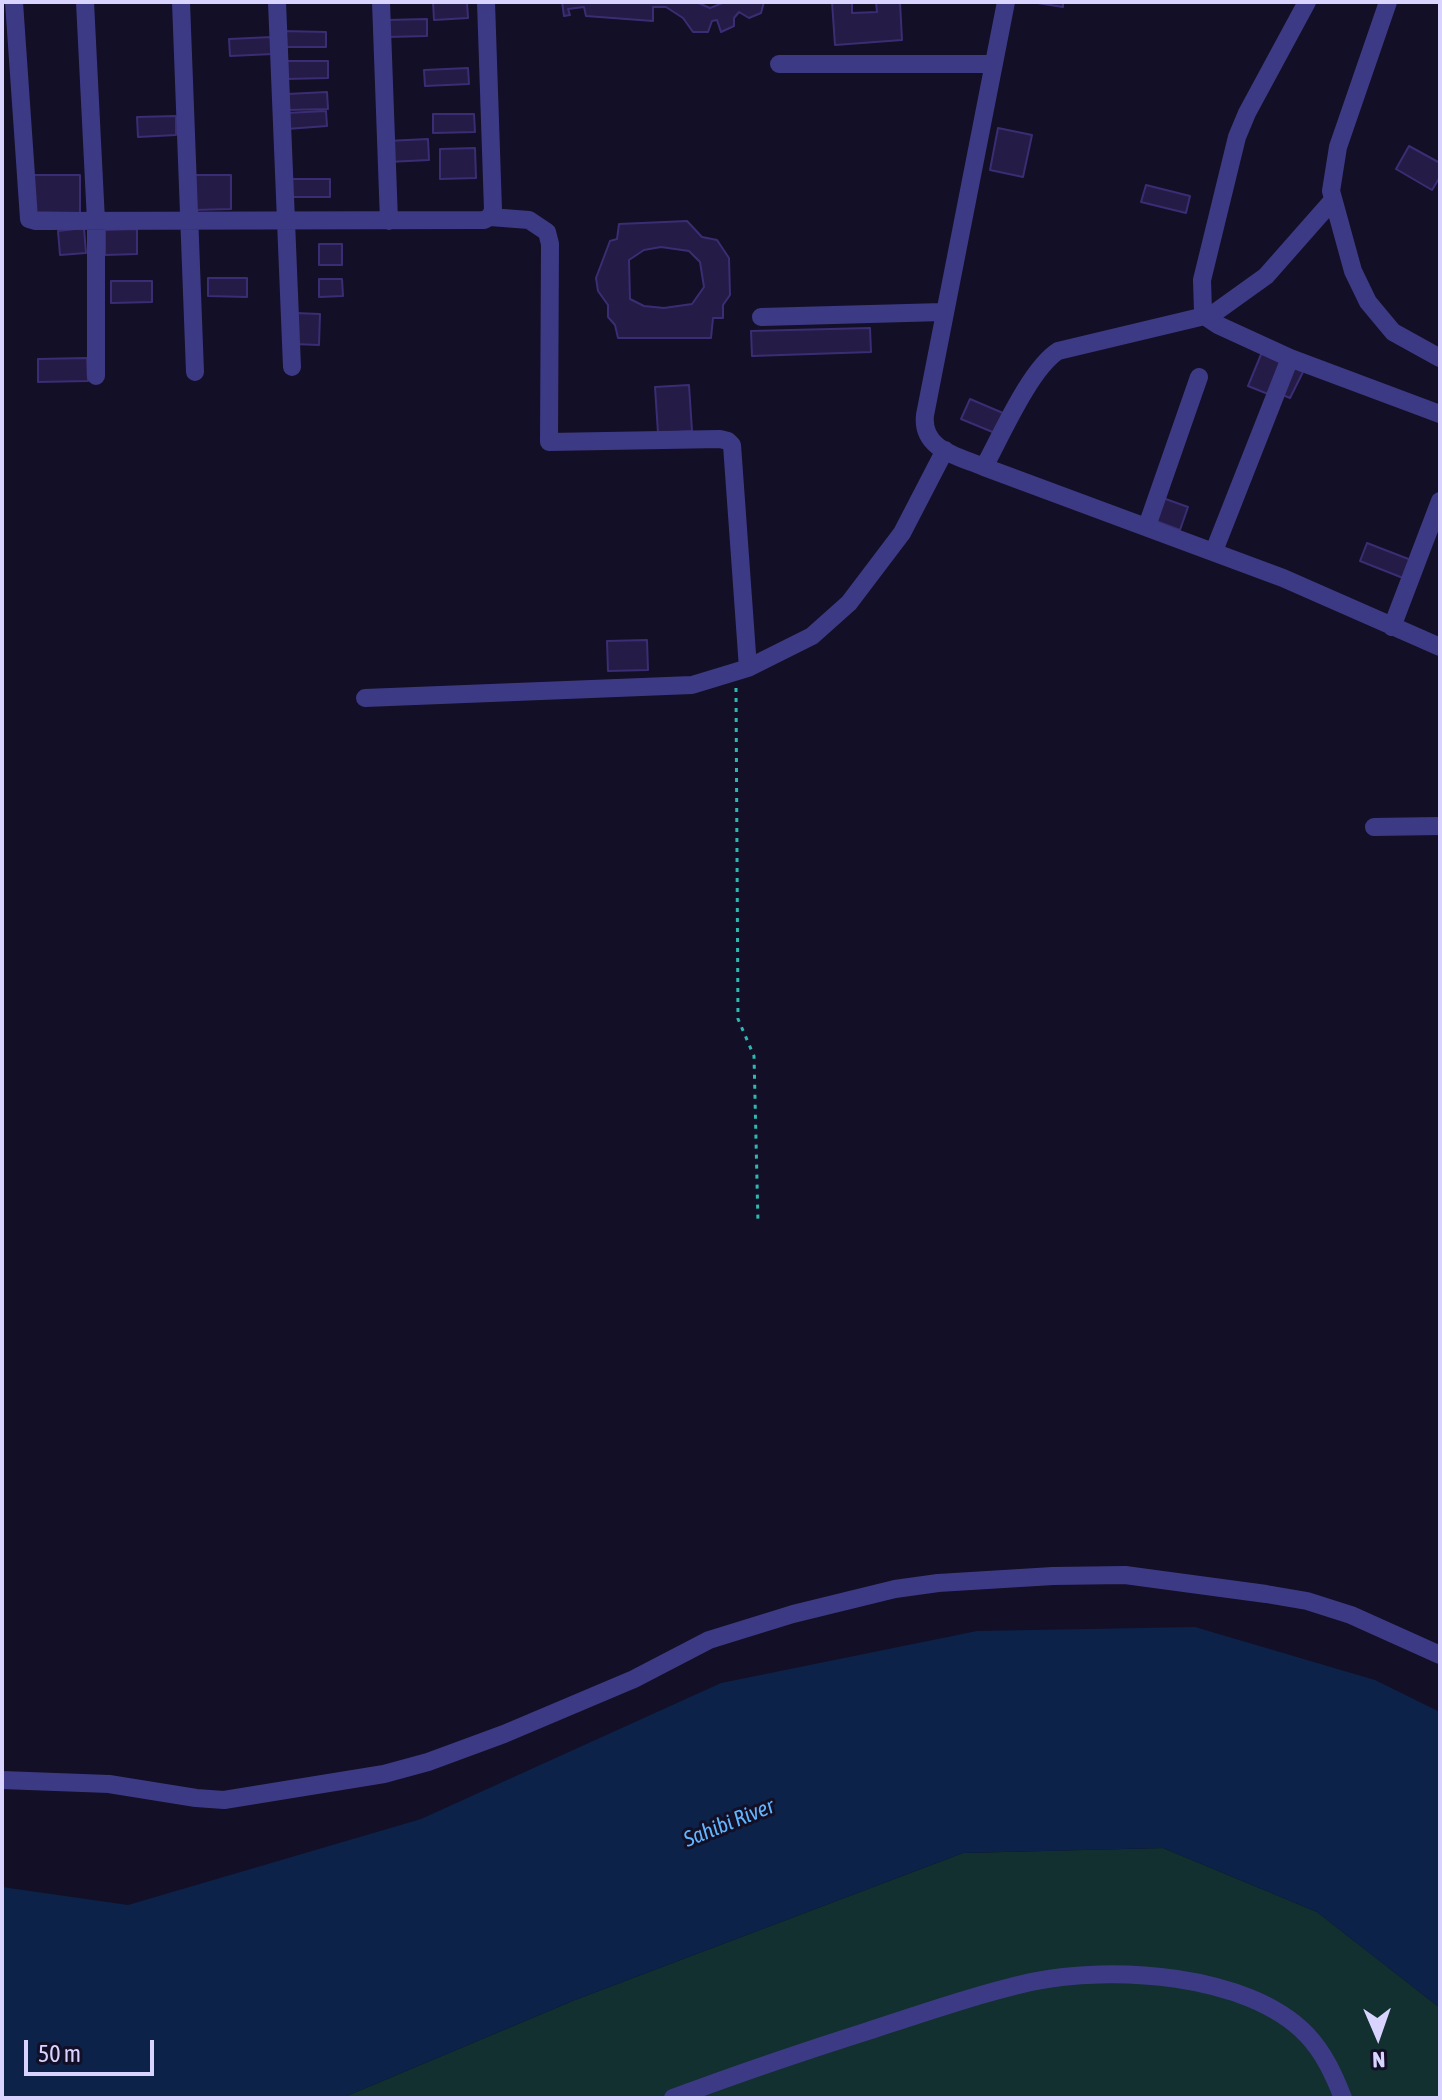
<!DOCTYPE html>
<html>
<head>
<meta charset="utf-8">
<style>
	body { margin:0 }
	#map { position:relative; width:1442px; height:2100px; overflow:hidden; background:#130f26; font-family:"Asap Condensed",sans-serif }
	canvas { display:block }
	.frame { position:absolute; inset:0; border:4px solid #d9d4ff; pointer-events:none }
	.north { position:absolute; left:1338px; top:1996px; width:80px; height:80px; -webkit-text-stroke:6px #130f26; paint-order:stroke; rotate:178deg; font-size:22px; font-weight:700; line-height:32px; text-align:center; color:#d9d4ff }
	.north::after { content:''; display:block; margin:auto; width:28px; height:36px; background:#d9d4ff; clip-path:polygon(50% 0,100% 100%,50% 72%,0 100%) }
	.scale { position:absolute; left:24px; top:2040px; width:130px; height:36px; box-sizing:border-box; border:4px solid #d9d4ff; border-top:0; padding-left:10px; font-size:24px; line-height:28px; white-space:nowrap; color:#d9d4ff; -webkit-text-stroke:6px #130f26; paint-order:stroke }
</style>
</head>
<body>
<div id="map">
<canvas width="1442" height="2100"></canvas>
<div class="frame"></div>
<div class="north">N</div>
<div class="scale">50 m</div>
</div>
<script>
const c = document.querySelector('canvas').getContext('2d');
c.lineJoin = 'round';
function fillPath(path, color) {
  c.fillStyle = color;
  c.fill(path, 'evenodd');
}
function strokePath(path, color, width, dash) {
  c.strokeStyle = color;
  c.lineWidth = width;
  c.lineCap = dash ? 'butt' : 'round';
  c.setLineDash(dash || []);
  c.stroke(path);
}
function drawText(font, color, halo, rows, align = 'center') {
  c.font = font + ' "Asap Condensed",sans-serif';
  c.lineWidth = 6;
  c.setLineDash([]);
  c.textBaseline = 'middle';
  c.strokeStyle = halo;
  c.fillStyle = color;
  for (const [text, x, y, turn = 0] of rows) {
    c.save();
    c.translate(x, y);
    c.rotate((+turn || 0) * Math.PI / 180);
    c.textAlign = isNaN(turn) ? turn : align;
    if (halo) c.strokeText(text, 0, 0);
    c.fillText(text, 0, 0);
    c.restore();
  }
}
const green = new Path2D(`
	M1163 1848 1317 1912 1440 2008V2098H342L575 2000 963 1853Z`);
const water = new Path2D(`
	M1195 1627 1375 1680 1440 1712V2008L1317 1912 1163 1848 963 1853 575 2000 342 2098H2V1887L128 1905 421 1819 721 1683 977 1631Z`);
const building = new Path2D(`
	M433 2H467L468 18 434 20Z
	M562 2H696L710 8 725 2H764L761 13 749 18 739 12 734 18V26L721 32 717 20 712 21 708 32H693L683 18 666 7H653V21L586 16 584 7 568 9 570 15 564 16Z
	M832 2H852V13L877 12 876 2H900L902 40 835 45Z
	M1031 2H1063V7Z
	M427 19V36L387 37V20Z
	M282 31 326 32V47H282Z
	M272 37 273 54 230 56 229 39Z
	M286 61H328V78L286 79Z
	M468 68 469 84 425 86 424 70Z
	M327 92 328 109 287 110V94Z
	M326 111 327 126 287 129 286 113Z
	M433 114H474L475 132 433 133Z
	M176 116V135L138 137 137 117Z
	M998 128 1032 135 1023 177 990 170Z
	M428 139 429 160 388 162 387 141Z
	M1409 146 1440 163V177L1432 190 1396 169Z
	M475 148 476 178 440 179V149Z
	M31 175H80V213L31 212Z
	M194 175H231V209L195 210Z
	M289 179H330V197H290Z
	M1146 185 1190 196 1186 213 1141 202Z
	M687 221 702 237 717 240 729 258 730 295 723 305V318H713L711 338H618L615 325 608 317V305L598 291 596 278 610 241 617 239 619 224ZM661 247 689 251 700 262 704 287 692 304 664 308 644 306 630 299 629 260 644 250Z
	M84 228 86 253 60 255 58 231Z
	M137 229V254L105 255V230Z
	M319 244H342V265H319Z
	M208 278H247V297L208 296Z
	M319 279H342L343 296 319 297Z
	M111 281H152V302L111 303Z
	M295 313 320 314 319 345 294 344Z
	M870 328 871 352 752 356 751 331Z
	M1262 352 1281 360 1268 394 1248 386Z
	M87 358 88 381 38 382V359Z
	M1291 366 1303 372 1290 398 1278 393Z
	M689 385 692 431 658 433 655 387Z
	M970 399 1003 413 995 433 961 419Z
	M1160 497 1188 507 1180 530 1151 519Z
	M1367 543 1411 560 1403 578 1360 561Z
	M647 640 648 670 608 671 607 641Z`);
const path = new Path2D(`
	M736 688 738 1019 754 1056 758 1223`);
const minor = new Path2D(`
	M14 2 29 219 36 221 484 220 490 217 493 210 486 2
	M85 2 96 221V376
	M181 2 195 372
	M277 2 292 367
	M381 2 389 221
	M1006 2 925 415C921 450 958 456 984 467L1283 578 1440 647
	M1307 2 1247 113 1237 137 1202 280 1203 312 1206 317 1218 325 1290 358 1440 414
	M1388 2 1338 147 1331 191 1353 271 1368 302 1393 332 1440 358
	M779 64H994
	M490 217 529 220 547 232 550 244 549 442 720 439 728 441 732 445 748 668
	M761 317 943 312
	M984 467C1001 436 1030 369 1058 351L1213 314 1266 276 1333 200
	M1147 526 1199 377
	M1214 551 1290 358
	M1392 627 1440 501
	M365 698 692 685 748 668 812 636 849 603 902 533 945 450
	M1374 827 1440 826
	M2 1780 109 1784 196 1798 224 1800 384 1774 428 1762 504 1734 634 1679 709 1640 793 1614 895 1589 938 1583 1053 1576 1125 1575 1266 1594 1307 1601 1351 1615 1440 1655
	M673 2098C737 2074 802 2052 868 2031 920 2014 978 1994 1031 1982 1110 1965 1248 1973 1307 2035 1324 2053 1334 2075 1343 2098`);
const waterNames = [
	["Sahibi River",729,1823,-22]
];
fillPath(green, '#12302f');
fillPath(water, '#0c2248');
fillPath(building, '#241b47');
strokePath(building, '#3b2d73', 2);
strokePath(path, '#2fb8b0', 3, [4, 6]);
strokePath(minor, '#3d3a85', 18);
drawText('italic 22px', '#62b6ff', '#130f26', waterNames);
</script>
</body>
</html>
